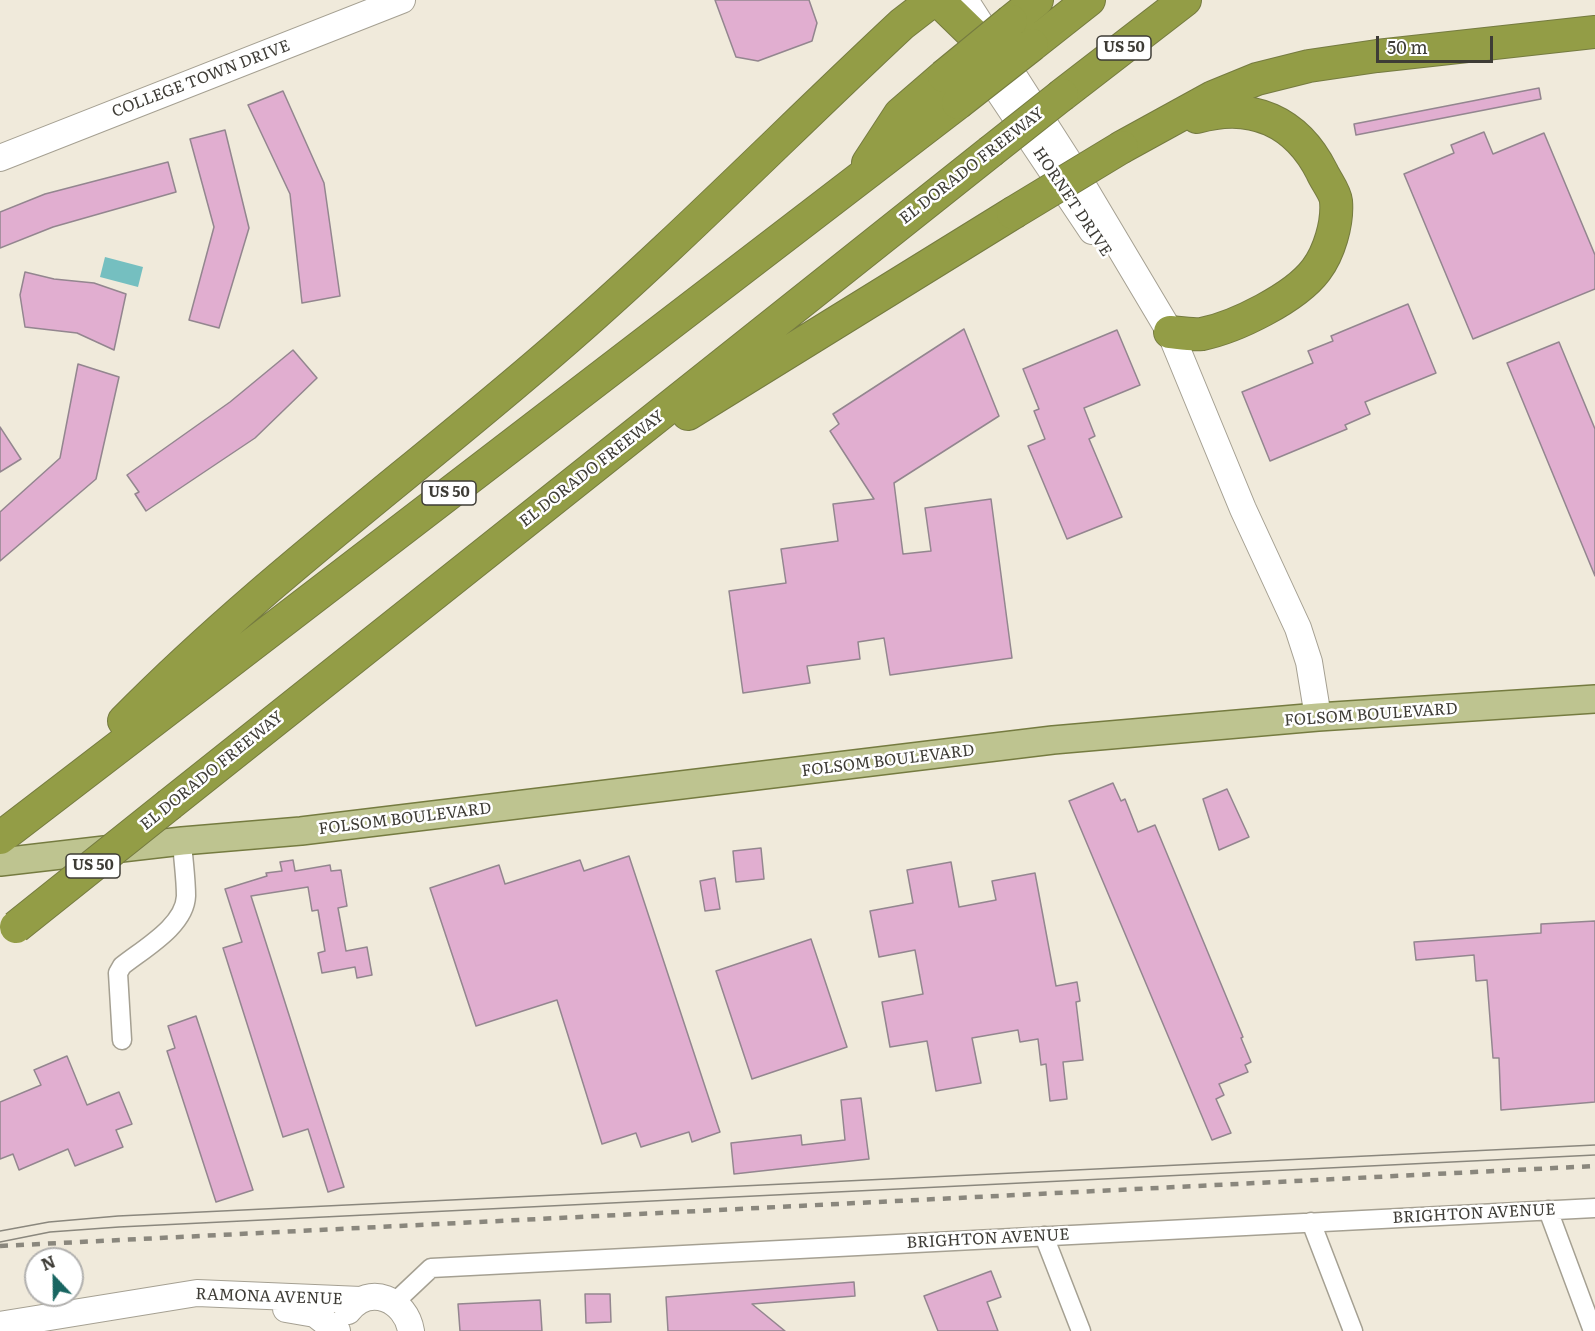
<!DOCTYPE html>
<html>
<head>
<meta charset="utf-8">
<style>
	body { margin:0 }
	#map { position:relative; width:1595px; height:1331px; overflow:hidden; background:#f0eadb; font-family:Literata,serif }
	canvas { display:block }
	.north { position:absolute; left:24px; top:1247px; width:60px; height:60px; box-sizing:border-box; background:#fff; border:2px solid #b2b1af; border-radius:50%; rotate:338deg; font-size:16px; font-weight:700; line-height:24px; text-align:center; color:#3e3c36 }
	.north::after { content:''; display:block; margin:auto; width:21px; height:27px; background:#186561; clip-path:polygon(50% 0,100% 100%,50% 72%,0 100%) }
	.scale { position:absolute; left:1376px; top:36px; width:117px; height:27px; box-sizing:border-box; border:3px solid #3e3c36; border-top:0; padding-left:8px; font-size:18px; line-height:21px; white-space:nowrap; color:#3e3c36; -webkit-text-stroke:4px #fff; paint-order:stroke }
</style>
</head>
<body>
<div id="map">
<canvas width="1595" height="1331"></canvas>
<div class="north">N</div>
<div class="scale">50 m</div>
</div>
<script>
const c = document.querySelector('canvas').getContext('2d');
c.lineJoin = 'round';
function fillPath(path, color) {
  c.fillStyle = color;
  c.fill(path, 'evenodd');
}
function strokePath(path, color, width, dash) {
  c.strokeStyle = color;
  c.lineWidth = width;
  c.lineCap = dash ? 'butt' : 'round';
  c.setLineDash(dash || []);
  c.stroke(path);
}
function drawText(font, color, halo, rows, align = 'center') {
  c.font = font + ' Literata,serif';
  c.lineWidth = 5;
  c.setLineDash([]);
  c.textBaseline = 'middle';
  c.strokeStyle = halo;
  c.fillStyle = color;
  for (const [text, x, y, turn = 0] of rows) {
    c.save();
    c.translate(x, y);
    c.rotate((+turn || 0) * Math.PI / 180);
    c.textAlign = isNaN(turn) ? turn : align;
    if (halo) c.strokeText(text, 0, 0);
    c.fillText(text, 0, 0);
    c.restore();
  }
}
const water = new Path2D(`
	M105 257 143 267 138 287 100 277Z`);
const building = new Path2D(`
	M715 0H809L817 23 812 41 758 61 736 57Z
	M1539 88 1541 99 1356 135 1354 124Z
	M283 91 324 183 340 296 302 303 290 194 248 105Z
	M225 130 249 228 219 328 189 320 214 227 190 139Z
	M1484 132 1493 154 1544 133 1595 255V289L1473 339 1404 174 1454 153 1451 145Z
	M168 162 176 192 53 227 0 248V212L45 194Z
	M25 272 54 279 94 283 126 294 114 350 77 333 25 327 20 295Z
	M1408 304 1436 373 1365 402 1370 414 1345 425 1347 429 1270 461 1242 392 1313 363 1308 351 1333 341 1331 336Z
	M964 329 999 416 894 483 903 554 931 551 925 508 991 499 1012 658 890 675 884 638 858 642 860 659 807 666 810 683 743 693 729 591 786 583 781 549 838 541 833 504 874 499 830 431 839 424 833 414Z
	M1117 330 1140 385 1084 408 1095 436 1089 439 1122 517 1067 539 1028 446 1045 439 1034 411 1039 409 1023 369Z
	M1559 342 1595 429V576L1507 363Z
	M293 350 317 378 255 438 146 511 135 494 139 492 127 475 230 402Z
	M78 364 119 377 96 479 0 561V512L60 458Z
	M0 427 21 459 0 472Z
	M1113 783 1121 801 1125 799 1138 832 1155 825 1243 1037 1241 1038 1251 1062 1245 1065 1248 1072 1219 1084 1224 1095 1216 1099 1231 1133 1212 1140 1069 801Z
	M1227 789 1249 837 1219 850 1203 799Z
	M761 848 764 879 736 882 733 851Z
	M629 856 720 1132 692 1142 689 1132 641 1147 636 1133 602 1144 557 1000 476 1026 430 888 499 865 505 884 580 860 584 871Z
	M293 860 295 871 330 865 331 871 341 870 347 906 338 908 346 951 367 947 372 975 357 978 355 967 322 973 318 953 325 951 318 910 312 911 308 887 251 896 344 1187 328 1192 308 1129 283 1137 223 948 242 942 225 889 267 876 266 873 282 871 280 862Z
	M951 862 959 907 996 900 992 881 1035 873 1056 986 1077 982 1080 1001 1076 1002 1083 1060 1063 1062 1067 1099 1050 1101 1046 1064 1041 1065 1038 1039 1020 1042 1018 1030 972 1038 981 1083 936 1091 927 1041 890 1047 882 1002 923 994 915 950 879 957 870 911 913 903 907 870Z
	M715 878 720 909 705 911 700 881Z
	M1595 921V1102L1501 1110 1499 1058H1493L1487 980 1476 981 1474 955 1416 960 1414 942 1541 933V924Z
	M811 939 847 1047 752 1079 716 971Z
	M196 1016 253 1190 216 1202 167 1051 175 1048 168 1026Z
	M67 1056 87 1105 119 1092 132 1124 116 1130 123 1147 75 1166 68 1149 19 1170 13 1154 0 1159V1102L41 1085 34 1070Z
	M861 1098 869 1159 734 1174 731 1143 801 1135 802 1145 845 1140 841 1100Z
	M991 1271 1001 1297 987 1302 998 1331H938L924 1296Z
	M854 1282 855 1296 752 1304 785 1331H668L666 1297Z
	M585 1294H610L611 1322 586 1323Z
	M540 1300 542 1331H460L458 1304Z`);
const street = new Path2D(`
	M122 1040 118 973 122 966C143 949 185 926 186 896 186 878 183 859 182 841
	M1548 1210 1593 1331
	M1311 1222 1353 1331
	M1044 1236 1081 1331
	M395 1302 431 1268 1595 1208`);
const secondary = new Path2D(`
	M965 0 1067 159 1170 332 1243 509 1298 628 1309 662 1318 717
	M979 62 1092 231
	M0 158 402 0
	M286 1309 315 1314 337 1331
	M348 1311C370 1283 406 1300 411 1331
	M0 1325 197 1293 361 1300`);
const primary = new Path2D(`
	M0 862 182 841 301 831 1053 740 1318 717 1595 699`);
const highway = new Path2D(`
	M938 0 977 38 992 44
	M1011 21 1037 0
	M1032 45 1089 0
	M1062 95 1185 0
	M1122 147 1213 97 1257 79 1309 66 1377 56 1595 32
	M868 163 900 114 944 76
	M1170 332C1180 333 1192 335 1202 334 1236 327 1295 298 1316 270 1329 253 1338 223 1336 201 1335 192 1326 181 1322 172 1297 122 1252 101 1197 117
	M688 414 1013 213
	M124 721C257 586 410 475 553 351 674 247 785 133 902 24L933 0
	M170 804 990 152
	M0 838 958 103`);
const tram = new Path2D(`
	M0 1231 49 1222 118 1216 1595 1145
	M0 1242 50 1232 119 1227 1595 1155`);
const rail = new Path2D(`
	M0 1246 1595 1166`);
const highwayBridge = new Path2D(`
	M944 76 1011 21
	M958 103 1032 45
	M990 152 1062 95
	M1013 213 1122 147
	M16 927 170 804`);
const shields = [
	[1124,48,54],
	[449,493,54],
	[93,866,54]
];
const shieldNames = [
	["US 50",1124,48],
	["US 50",449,493],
	["US 50",93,866]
];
const streetNames = [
	["COLLEGE TOWN DRIVE",201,79,-21],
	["EL DORADO FREEWAY",972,166,-38],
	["HORNET DRIVE",1072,202,56],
	["EL DORADO FREEWAY",592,469,-38],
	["FOLSOM BOULEVARD",1371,715,-4],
	["FOLSOM BOULEVARD",888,761,-7],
	["EL DORADO FREEWAY",212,771,-39],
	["FOLSOM BOULEVARD",405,819,-7],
	["BRIGHTON AVENUE",1474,1214,-3],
	["BRIGHTON AVENUE",988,1239,-3],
	["RAMONA AVENUE",269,1297,2]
];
fillPath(water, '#75bfc0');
fillPath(building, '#e1aed0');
strokePath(building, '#93868f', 1.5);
strokePath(street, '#a5a092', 21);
strokePath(secondary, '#a5a092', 28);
strokePath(primary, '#757b40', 30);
strokePath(highway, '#757b40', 34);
strokePath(street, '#fff', 18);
strokePath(secondary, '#fff', 26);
strokePath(primary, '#bec490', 27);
strokePath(highway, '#939d46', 32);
strokePath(tram, '#8a877d', 1.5);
strokePath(rail, '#8a877d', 4.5, [8, 8]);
strokePath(highwayBridge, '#757b40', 34, []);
strokePath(highwayBridge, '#939d46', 32);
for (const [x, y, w] of shields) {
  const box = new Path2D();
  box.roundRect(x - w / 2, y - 12, w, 24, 4.5);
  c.fillStyle = '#fff';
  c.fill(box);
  strokePath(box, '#3e3c36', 1.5);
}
drawText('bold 15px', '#3e3c36', null, shieldNames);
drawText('16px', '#3e3c36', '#fff', streetNames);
</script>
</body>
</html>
